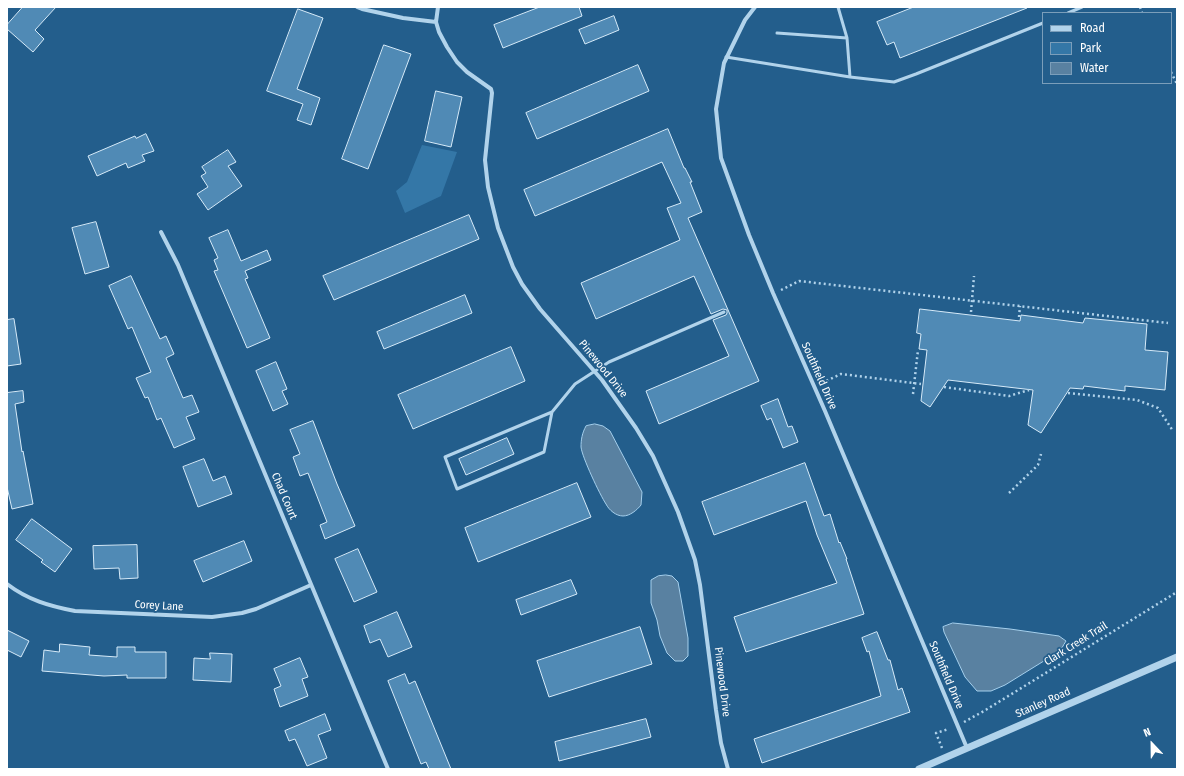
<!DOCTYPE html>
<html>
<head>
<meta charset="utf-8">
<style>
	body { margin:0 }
	#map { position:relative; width:1184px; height:776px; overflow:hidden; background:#235e8c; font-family:"Fira Sans Condensed",sans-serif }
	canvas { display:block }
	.frame { position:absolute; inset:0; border:8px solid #fff; pointer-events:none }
	.legend { position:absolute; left:1042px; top:12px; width:130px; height:72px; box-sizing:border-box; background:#235e8c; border:1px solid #7b9eba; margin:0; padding:5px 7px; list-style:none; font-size:12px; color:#fff }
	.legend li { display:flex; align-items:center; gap:8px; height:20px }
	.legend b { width:20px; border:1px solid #7b9eba }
	.north { position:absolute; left:1132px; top:724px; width:40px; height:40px; -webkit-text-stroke:3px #235e8c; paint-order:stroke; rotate:338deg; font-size:11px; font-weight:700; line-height:16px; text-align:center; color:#fff }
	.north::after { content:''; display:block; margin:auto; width:14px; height:18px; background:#fff; clip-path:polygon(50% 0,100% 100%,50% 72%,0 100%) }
</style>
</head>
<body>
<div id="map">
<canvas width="1184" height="776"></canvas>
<div class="frame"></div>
<ul class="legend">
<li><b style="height:5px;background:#b1d3eb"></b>Road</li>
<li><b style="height:11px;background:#3477a7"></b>Park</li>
<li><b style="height:11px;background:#5981a1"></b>Water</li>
</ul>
<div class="north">N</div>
</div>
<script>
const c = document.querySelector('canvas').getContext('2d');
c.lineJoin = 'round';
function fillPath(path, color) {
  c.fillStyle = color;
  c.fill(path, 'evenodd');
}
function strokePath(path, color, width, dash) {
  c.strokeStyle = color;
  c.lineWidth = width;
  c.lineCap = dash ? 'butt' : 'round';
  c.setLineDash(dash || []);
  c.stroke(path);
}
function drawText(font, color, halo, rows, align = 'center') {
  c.font = font + ' "Fira Sans Condensed",sans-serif';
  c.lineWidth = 3.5;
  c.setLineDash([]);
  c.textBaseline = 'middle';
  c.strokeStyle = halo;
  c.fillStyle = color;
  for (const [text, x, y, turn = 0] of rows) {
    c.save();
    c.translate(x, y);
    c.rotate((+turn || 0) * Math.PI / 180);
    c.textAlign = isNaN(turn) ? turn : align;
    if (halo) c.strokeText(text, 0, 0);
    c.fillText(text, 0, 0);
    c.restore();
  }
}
const green = new Path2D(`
	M422 145 457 152 441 196 405 213 396 191 407 182Z`);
const water = new Path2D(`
	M595 424 603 426 610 431 642 492 641 505C637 510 630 516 623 516 616 516 609 510 606 504 600 495 582 457 581 447 581 440 582 433 586 426Z
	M666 575 672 576 678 582 688 638V656L683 661H675L667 653 660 636 657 620 651 603V580L658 576Z
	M953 623 1010 629 1059 636 1066 641 1060 651 1005 685 991 691H977L965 677 944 632 943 627Z`);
const building = new Path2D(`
	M23 7H56L35 30 44 39 33 52 7 29V25Z
	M540 7H579L582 16 503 48 494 25Z
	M914 7H1027V8L900 58 894 42 887 45 877 22Z
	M298 9 323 18 297 89 320 98 311 125 297 120 303 104 267 91Z
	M614 16 619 30 585 44 579 30Z
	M384 45 411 54 368 169 342 159Z
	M638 65 649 91 537 139 526 113Z
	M436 91 462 97 451 147 425 141Z
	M668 129 684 168H685L692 182H690L702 212 688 218 759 381 659 424 646 391 729 356 713 320 726 315 727 313V310L723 309 711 314 694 276 596 319 581 283 680 240 667 208 681 203 662 162 535 216 524 190Z
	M146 134 154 151 142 155 145 161 128 168 126 163 97 176 88 156 135 136 136 138Z
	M228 150 236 162 228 166 242 186 208 210 197 194 208 187 201 176 206 173 202 167Z
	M469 215 479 239 334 300 323 276Z
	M96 222 109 267 85 274 72 228Z
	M228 230 241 261 267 250 271 260 245 271 248 278 245 279 270 338 247 348 214 271 218 270 214 260 218 258 209 238Z
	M131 276 160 339 166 336 174 354 166 358 183 398 192 395 199 412 186 417 195 439 174 448 161 418 157 420 148 397 145 398 136 378 151 372 132 327 128 329 109 286Z
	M465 295 472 313 384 349 377 332Z
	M920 309 1020 321 1021 315 1083 323 1085 318 1147 324 1145 350 1168 352 1165 390 1125 386V391L1084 386 1083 389 1070 388 1041 433 1028 425 1033 390 948 380 930 407 921 401 927 350 919 349 921 334 917 333Z
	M14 319 21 364 7 366V320Z
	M511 347 525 381 413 429 398 395Z
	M276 362 287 389 282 391 288 404 273 411 256 371Z
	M23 391 24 402 15 404 22 452 23 451 33 504 12 509 7 487V393Z
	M778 399 788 427 792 426 798 442 783 448 771 418 767 420 761 406Z
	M313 421 337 484 355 526 325 539 320 525 327 522 308 473 300 476 293 457 300 454 290 430Z
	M507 438 514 454 466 475 459 459Z
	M204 459 213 481 225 476 232 494 198 507 183 467Z
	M805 463 824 516 830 514 839 543 840 542 847 559H846L864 614 746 652 734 617 837 583 817 535 806 501 714 535 702 502Z
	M577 483 591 517 478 562 465 528Z
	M32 519 72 549 55 572 41 562 43 560 16 540Z
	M244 541 252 561 203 582 194 561Z
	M137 545 138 578 120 579 119 568 94 569 93 546Z
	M358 549 377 592 354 602 335 559Z
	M571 580 577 594 521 615 516 600Z
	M397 612 412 647 388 657 380 639 370 643 364 626Z
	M640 627 652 664 549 697 537 661Z
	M7 630 29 641 21 657 7 650Z
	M877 632 888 660H890L898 690 902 688 910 712 762 763 754 739 881 696 869 651 867 652 862 638Z
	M60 644 90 647 89 655 117 657V647H135V652H166V678H127V675L104 676 42 671 44 650 59 652Z
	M210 653 232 654 231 682 193 680 194 658 210 659Z
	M300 658 308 677 302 679 308 696 280 707 274 689 281 686 274 669Z
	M405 674 409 684 415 681 451 769H429L426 762 421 764 388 681Z
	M325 714 331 730 318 735 327 758 307 766 295 739 289 741 285 731Z
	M646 719 651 737 559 761 555 742Z`);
const path = new Path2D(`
	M1140 7 1142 13
	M1171 72 1177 84
	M781 290 799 281 1168 323
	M971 312 974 276
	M1019 317 1020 306
	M822 383 841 374 921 384
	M944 387 1009 396 1029 390
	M1068 393 1137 400 1158 408 1173 431
	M913 394 918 350
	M1009 493 1038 465 1041 454
	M964 722 984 711 1177 592
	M942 748 936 733 949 729`);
const service = new Path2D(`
	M838 7 847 38 850 77
	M1068 13 1082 7
	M777 33 847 38
	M726 57 850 77 894 82 916 74 1043 23
	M552 412 544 452 457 489 445 457 552 412 575 384 609 362 724 312`);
const minor = new Path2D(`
	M357 7 362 9 403 18 436 22
	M438 7 436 22 439 32 447 47 457 62 467 72 491 89 492 93 485 160 488 187 498 228 513 267 522 284 540 309 602 380 636 428 653 456 678 512 695 560 700 585 716 710 721 743 728 769
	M755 7 745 20 724 63 716 109 721 158 749 235 773 293 825 411 967 748
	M161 232 178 265 388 769
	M7 584C28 600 49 606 75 611L212 617 242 613 256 609 311 585`);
const tertiary = new Path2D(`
	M919 769 1177 657`);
const streetNames = [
	["Pinewood Drive",603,369,51],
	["Southfield Drive",819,376,66],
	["Chad Court",284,496,67],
	["Corey Lane",159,606,3],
	["Clark Creek Trail",1076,644,-32],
	["Southfield Drive",946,675,67],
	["Pinewood Drive",722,682,83],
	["Stanley Road",1043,703,-24]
];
fillPath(green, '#3477a7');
fillPath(water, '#5981a1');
strokePath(water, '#a5cfec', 1);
fillPath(building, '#508ab5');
strokePath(building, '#d6eaf8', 1);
strokePath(path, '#b1d3eb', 2.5, [2, 3]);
strokePath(service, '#b1d3eb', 3);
strokePath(minor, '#b1d3eb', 4);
strokePath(tertiary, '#b1d3eb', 7);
drawText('11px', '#fff', '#235e8c', streetNames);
</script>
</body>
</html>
